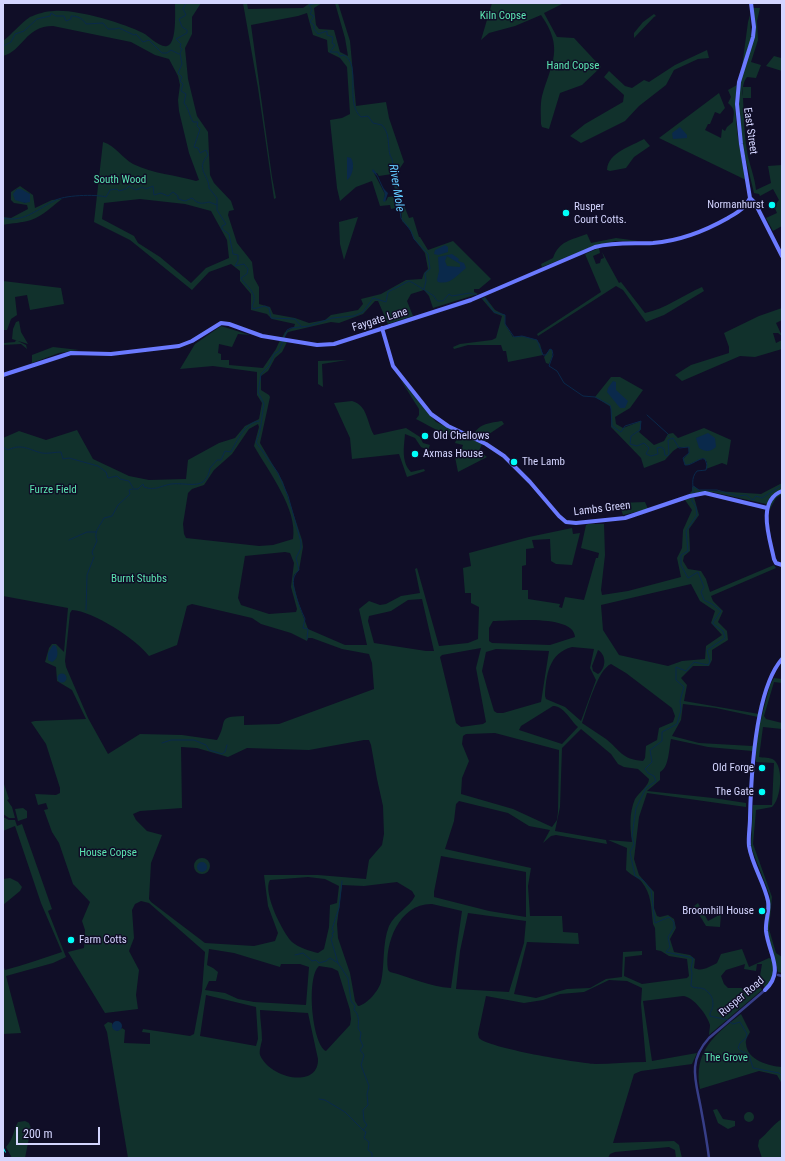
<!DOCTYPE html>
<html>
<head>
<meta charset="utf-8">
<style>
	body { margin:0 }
	#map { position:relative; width:785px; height:1161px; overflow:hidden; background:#100e27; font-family:"Roboto Condensed",sans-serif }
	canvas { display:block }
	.frame { position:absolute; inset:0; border:4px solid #d4d5ff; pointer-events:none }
	.scale { position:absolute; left:16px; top:1127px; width:84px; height:18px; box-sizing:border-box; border:2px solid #d4d5ff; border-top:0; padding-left:5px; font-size:12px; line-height:14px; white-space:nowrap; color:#d4d5ff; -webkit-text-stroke:3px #100e27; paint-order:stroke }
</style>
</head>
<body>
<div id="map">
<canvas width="785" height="1161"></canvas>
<div class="frame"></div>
<div class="scale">200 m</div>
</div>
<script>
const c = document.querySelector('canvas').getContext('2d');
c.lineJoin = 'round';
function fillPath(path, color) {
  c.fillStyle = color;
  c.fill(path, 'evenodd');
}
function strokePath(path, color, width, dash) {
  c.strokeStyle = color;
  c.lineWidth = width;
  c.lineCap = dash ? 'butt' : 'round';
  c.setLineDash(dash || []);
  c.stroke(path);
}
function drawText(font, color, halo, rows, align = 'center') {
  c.font = font + ' "Roboto Condensed",sans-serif';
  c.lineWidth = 3;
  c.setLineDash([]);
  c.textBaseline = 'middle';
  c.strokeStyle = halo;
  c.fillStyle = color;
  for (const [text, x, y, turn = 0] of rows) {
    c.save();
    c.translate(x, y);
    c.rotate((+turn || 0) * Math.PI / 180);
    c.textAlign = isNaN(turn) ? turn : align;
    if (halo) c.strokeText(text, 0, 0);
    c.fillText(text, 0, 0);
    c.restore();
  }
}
const green = new Path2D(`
	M175 3H201L192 17V34L185 48 188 79 197 116 208 132 210 175 214 183 231 201 234 210 229 211 228 215 237 243 252 262 254 278 259 287V304L270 307 273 314 295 318 309 323 325 320 331 315 358 310 363 304 361 299 381 294 406 280 422 279 424 273 428 269 425 253 414 239 409 228 402 221 401 207 391 209 390 205 380 206 372 181 356 187 340 201 337 188 330 120 342 118 350 114 347 67 340 58 328 52 327 40 313 35 307 13 298 16 251 25 272 177 276 198 274 199 258 88 243 3H247L248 9 303 8 310 3H322L314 8 316 25 319 29 334 30 340 52 348 56 345 38 335 3H338L350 41 356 106 386 102 389 118 404 162 396 174 401 202 397 203V205L403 203 409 218 413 217 419 237H420L428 250 453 241 491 279 479 289H474V292L478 294 433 308 429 296 424 290 411 294 407 301 413 316 388 324 378 301H375L363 314 339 323 331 322 288 332 284 338H282L285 332 294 327 295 324 272 319 267 314 251 310V294L240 281V271L231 264 209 272 192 290 130 240 94 222 103 142C116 146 122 158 133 164 153 174 176 175 196 181L199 180 189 153 179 111 178 100 180 85 178 76 169 59 155 55 131 42 53 26C25 26 23 51 3 56V41C11 35 22 22 30 17 37 14 46 11 54 11 76 9 123 23 143 33 149 36 160 48 167 46 177 44 175 12 175 3ZM374 173H377L379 176 392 174 396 196 388 197 386 201 384 199 385 194ZM140 199 185 204 211 211 227 240 229 258 206 268 191 283 160 257 138 243 134 236 102 219 104 203Z
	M492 3H564L544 13 557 37 574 38 601 67 582 85 560 93 549 129 542 127 541 124C541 115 540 105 542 96 552 62 564 48 541 15L515 26 489 33 481 40Z
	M753 8H760L757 21 758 40 751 62 761 65 756 78 747 77C743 82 742 90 743 96V87H751V98H743C744 116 744 133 747 151 749 164 755 177 756 190L771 183 768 166 782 165V226L773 231 766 218 777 213 774 206 779 200 773 189 760 196 759 194 754 193 742 144 738 115 739 87 754 36Z
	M654 14 656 16 654 17 634 38V33L643 22Z
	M750 15 751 38 742 67 748 22Z
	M707 50 709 58 698 59 674 70 666 85 639 106 625 121 581 143 570 136 585 124 623 102 624 95 604 77 609 71 625 86 632 88 644 80 649 82 675 65Z
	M774 56 781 58 782 71 766 66Z
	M737 85C732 117 740 149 746 180L659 138 719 93 725 108 720 114 715 112 710 124H708L705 130 721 138 722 129 725 131 727 127 733 122C734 112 736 110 728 103L731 97 728 90Z
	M644 139 650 146 634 157 626 168 610 171 607 170C608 152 632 146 644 139Z
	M20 186 33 195 35 208 52 200 62 199C52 206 43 216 31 220 22 223 12 223 3 225V217L11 218 28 209 27 205 14 203 11 200V192ZM17 189 30 194 25 203 14 197Z
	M358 217 344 260 340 244 339 222Z
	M587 234 591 243 616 238 638 241H616L597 245 542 267 541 264 553 258C559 241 571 240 587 234Z
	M599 248 600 253 593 256 596 264 600 263 601 259 604 258 602 252 619 283 621 282 645 313C665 309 683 295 702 287L704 291 664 315 646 322 623 290 616 286 538 336 537 334 601 292 585 254Z
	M3 281 61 288 64 304 30 310 27 295 15 297 17 315 11 319 7 330H3Z
	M485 297 495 310 505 315V324L513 337 522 336 537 340 540 344 543 355 508 362 506 351H503L501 345H468L454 349 453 347 460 344 492 340 496 338 502 316 494 313 482 299Z
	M782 308V320L776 323 782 336 778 333H773L776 343 782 340V349L755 357 740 356 682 381 675 375 691 365 729 353V347L724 333 759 316Z
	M19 321 21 332 28 344 12 339 13 329 16 322Z
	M221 326 250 335 238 334 232 347 219 344 218 353 221 354V360H229V365L263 368 276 349 280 340 287 342 282 352 275 358 268 371 261 376V390L269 395 270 397 260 443 283 482 302 540 303 547 299 570 294 575 293 582 299 605 308 629 345 645H367L359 609 369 601 380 605 386 604 401 596 420 593 415 569 417 568 439 646 468 643 478 639 479 607 471 603V593H465L463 568 471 566 469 553 529 537 572 528 573 534 580 533 572 565 556 564 551 561 550 539 532 540 534 548 526 549V565L522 566V590H528V599L560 604 559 607 562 608 565 597 584 600 596 558H598L599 553 581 548 586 525 588 524H604L605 555 601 590 602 595 628 591 681 577 677 558 682 548 683 530 692 510 685 500 694 497 699 515 689 529 690 551 684 556 683 561 688 569 701 571 706 579 710 592 774 565 776 568 711 596 713 601 723 611 718 622 727 631 728 640 712 650V660L709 666H693L681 678 687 685 684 701 759 714 758 717 716 708 683 704 681 720 672 736 699 743 752 746 754 745 770 685 774 678 782 679V683L774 682 764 716 766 719 782 723V729L763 727 759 757C763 758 770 757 774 760 784 768 781 799 772 807L756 810 753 844 772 897 769 929 776 953 782 957V973L778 972 767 930 770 896 751 847 753 805H772L774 763 756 762V756L752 751 708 747 671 739C669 748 669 768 660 772V780L647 791 713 798 746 803V807L647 793 639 817 634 859 639 875 654 892V908L657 916 660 917 668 915 674 919 676 928 670 939 674 952 690 955 695 959 694 968C702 972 709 967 717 963L721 954 742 949 749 967 769 958 772 959 774 976 765 988 763 985 765 981 760 976 762 964H757L756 971 744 969 745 964 726 970 721 976 724 984 728 988H750L757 982 762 990 709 1035C709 1032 710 1028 710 1025 708 1016 693 996 683 996L643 1001 652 1061 697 1053 692 1064 641 1071 634 1074 613 1143 674 1141 679 1145 682 1158H676L675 1150 669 1147 615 1152 610 1154 608 1158H128L107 1032 104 1025 108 1022 112 1023V1026L117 1031 122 1028 125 1030 124 1043 150 1044V1033L142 1032 143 1029 190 1036 194 1034 202 991 205 952 149 903 141 901 135 904 132 910 134 938 129 951 139 970 136 995 138 1009 105 1013 68 952 84 948 85 930 82 921 90 902 73 884 59 843 52 832 44 810 48 809 46 803 38 805 35 794 56 795 60 793V788L46 744 31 722 35 721 86 719 72 690 57 681 56 667 45 662 49 648 52 644H56L64 652 68 608 3 596V438L19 431 46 440 77 430 93 459 129 476 149 480 186 479 188 460 219 443 235 438 245 426 259 419 262 403 257 395V372L213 366 180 369 195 344ZM258 424 259 427 254 446C268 471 298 509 293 539L273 545 259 546 186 538 184 534 183 524 188 493 192 489 204 485 214 470 232 454 249 429ZM285 552 290 553 294 563 291 587 297 609 296 612 269 614 241 605 238 598 245 556ZM691 584 700 601 715 611 711 623 722 635 706 646 705 659 682 661 668 666 619 655 603 630 601 605ZM422 599 434 651H426L374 643 368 621 369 616 391 611 408 600ZM192 604 252 618 261 624 291 633 307 641 308 638H312L342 649 369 654 372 663 374 689 279 724 244 725V716C215 717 229 720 217 740L182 735 140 734 108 754 88 718 66 667 65 661 70 613 72 610C93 611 136 639 149 656L177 645 187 606ZM493 621C510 621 574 614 575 637L550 645 492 643 489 641V628ZM572 647 594 649 590 668 596 680 581 721 565 707 546 699 545 696C546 675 549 653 572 647ZM481 648 476 668 486 722 483 724 461 727 456 723 440 657 442 655ZM496 649 549 651 541 702 503 713H497L494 711 482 671 486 652ZM598 650C607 655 606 669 598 674L593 671 592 666ZM611 664 626 673 672 708 675 716 673 722 659 728 657 740 646 746 645 758 643 761C621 759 621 751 606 739 598 734 590 728 582 723 587 709 598 669 611 664ZM553 706C563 705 571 721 578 727L562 744 519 730 521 726ZM581 729 611 754 618 764 624 767 638 769 649 779C649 786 639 792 635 799 629 813 630 828 632 842L608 840 627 848 626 870C631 875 638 878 641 881 652 894 651 908 653 924L655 928 656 950 661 951 669 956 687 959 689 976 687 978 642 984 624 976 625 957 642 955V951L623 952 622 977 606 979 590 988 567 989 536 998 514 994 527 942 579 944 578 933 563 932 562 916H530L528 886 531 868 445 849 454 821 456 804 459 801 508 813 529 826 550 830 543 843 551 836 556 835 607 844 606 840 555 831 560 807 562 748ZM495 733 559 750 558 812 557 820 552 827 513 809 461 794 462 778 469 761 462 744 463 736 466 734ZM364 740H369L371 745 377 779 383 806 384 834 382 845 369 860 366 879 318 875H264L268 906 278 933 275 941 254 946 205 943 151 902 149 899 151 863 162 835 147 831 136 820 133 814 140 811 182 808 181 747 197 748 228 757 247 748 309 750ZM441 856 526 872V917L489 911 434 897V892ZM308 877 325 879 339 886 337 903 330 905 329 927 324 949 318 953C310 951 299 948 292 942 283 933 262 892 270 880ZM397 882 412 891 415 896C409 908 395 913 389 926 382 944 385 964 381 982 379 990 367 1005 358 1006L355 1001 350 973 338 938 337 924 342 885 364 886ZM432 904 462 911 451 988C430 987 410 977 390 972L388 970C384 943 400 903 432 904ZM468 913 526 921 524 943 509 992 456 989 460 951ZM209 949 234 953 280 967 281 964H300L309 967 306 1005 254 1002 238 999 225 993 205 990 209 981H216L218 972 213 968 207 965ZM319 966 332 968 338 971 350 1010 351 1019 350 1025 326 1051C312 1044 306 977 319 966ZM609 980 627 981 642 988 641 1004 646 1062C629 1062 611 1064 595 1064 578 1063 488 1048 479 1038L478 1034 486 996 524 1003 543 1000 560 994 584 992ZM206 995 256 1007 258 1039 256 1046 200 1036ZM260 1010 308 1013 318 1059C319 1089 270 1079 260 1055 259 1051 261 1045 262 1040 262 1030 260 1020 260 1010Z
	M3 340 4 343 15 342 16 340 26 345 27 349 21 344 3 345Z
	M53 347 79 350 59 353 32 363V355Z
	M550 349 552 350V357L549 364 546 363 544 357Z
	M347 360 322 364 323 387 318 384V361Z
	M611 377H620L643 390 630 408 615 417 616 424 623 428 641 421V429L639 432 654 445 664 441 668 434 673 433 678 438 704 428 731 440 727 465 722 463 706 469 707 462 703 458 688 465H685L683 459 689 453 688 447H679L673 451 665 460 644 468 641 458 611 427V407L595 397Z
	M400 379 436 422 482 444 479 451 487 457 458 472 455 457 459 451H461L463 445 455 443 457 438 450 434 449 435C437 431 428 425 416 419L419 415V409Z
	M352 401C368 405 367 424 374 435L406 428 420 437 423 443 430 445 428 450 421 447 415 438 405 434C404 447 401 462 411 472L424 469 425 471 407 477 399 454 352 459 350 438 334 403Z
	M502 421 504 424 486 436 488 438 485 441 473 435C480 423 490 423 502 421Z
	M782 483V494L776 498 770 509 766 504 712 492 689 494 692 491V487L694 486 699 490 761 494Z
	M645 502 648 509 623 515 619 503Z
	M3 781 9 799 7 800 12 807 15 818H9L3 814Z
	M23 808 27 811V818L18 821 15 809Z
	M3 817 9 820H15L17 826 22 824 52 909 48 911 66 957 53 963 6 976 21 1033 3 1034V965L5 970C24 965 43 958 62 952L41 903 15 826 3 831Z
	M194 866a8 8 0 1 1 16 0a8 8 0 1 1-16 0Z
	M10 878 18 882 22 887 20 891 3 905V879Z
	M698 903 708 921 721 914 720 927 706 926 694 906Z
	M741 1014 750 1032C748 1036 745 1040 746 1044 747 1060 769 1066 782 1067V1084L777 1075 759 1071 700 1089C693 1052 714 1035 741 1014Z
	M717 1109 723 1119 735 1121V1126L728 1129 718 1123 713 1110Z
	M744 1117a5 5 0 1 1 10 0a5 5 0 1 1-10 0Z
	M782 1119V1158H762L758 1146 759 1140C768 1133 773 1124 782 1119Z
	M25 1121 29 1123 31 1128 25 1158H12L6 1147C14 1138 13 1131 18 1122Z`);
const water = new Path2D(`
	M680 127 687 135V138L673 139 672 133Z
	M347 157 351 158C355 164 353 176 347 180Z
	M373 169C380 176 381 188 388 193L385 202 383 201 385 194 377 176 372 171Z
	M17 189H21L30 194V202L25 203 15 200 13 194Z
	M445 245 448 247V252L438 255 434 254 435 250Z
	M452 254 459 259 458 261 464 263 466 268C457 275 451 285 438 282L437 280 439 271 438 257ZM447 256 460 264V267L447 266 445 261Z
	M613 381 616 382V390L628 401 625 408H620L607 392 608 388Z
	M708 433 715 438 716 447C710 452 706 452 699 448L696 438Z
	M53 645 56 646C58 652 59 658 52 662L48 660V653Z
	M57.5 678a4.5 4.5 0 1 1 9 0a4.5 4.5 0 1 1-9 0Z
	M197 867a5 5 0 1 1 10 0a5 5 0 1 1-10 0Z
	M112 1026a5 5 0 1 1 10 0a5 5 0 1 1-10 0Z`);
const stream = new Path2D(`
	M186 3 183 9 186 15 179 19 182 27 187 30V33L176 39 181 44 180 47 182 49 180 53 182 64 178 73 182 77 180 81 183 84 181 91 186 94 184 103C189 109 189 115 193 122H198L197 126 200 129 194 147 198 148 200 153 206 150 208 155C195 170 209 174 209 188L217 198V210L226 224 222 226V229L229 234 233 254 238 255V261L235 266 244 264 248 269 247 274 241 278C247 288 259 293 252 306L253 309 265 306 269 308 271 318 295 319 301 326
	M317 3 309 5 312 10 310 14 314 16 310 22 314 25V29L318 34 327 31V35L333 37 332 43 335 45 330 52H338L340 56 344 55C362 65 344 102 361 117L368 116 373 123 382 125C392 135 386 151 392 159L401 218 411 231 414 239 428 254 430 269 425 273 426 281 424 289
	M3 46 11 42 15 34 24 31 37 19 50 16 51 13 56 16H64L66 21 71 19V16C78 16 83 19 86 24L103 23 108 29H115L119 28 134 35 136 34 143 42 149 40 162 53H167L171 50 179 54
	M3 218C24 223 37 209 54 201 63 195 96 194 106 197L110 190 117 189 119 191 126 189 129 186 136 190 142 187 146 189 153 186 154 195 161 193 168 196 173 192 178 196V199L185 201 192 198C198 204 201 204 209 202L217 205
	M482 298 486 300 494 312 505 315V324L514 337 522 336 537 340 543 355H546L550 349 552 350 553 355 549 366 557 371 564 383 583 396 595 397 610 405 611 409 612 426 621 432 625 426 641 421 640 430 631 436 630 444 637 446 644 443 649 448 646 454 651 456 658 454 657 448 661 447 664 449 665 455 667 456 669 454 668 440 673 438 679 448 689 447V453L683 458 685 465C692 466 699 457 705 459L707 465 706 470 697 471C690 479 694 485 693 494
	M284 338 287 330 291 328 309 326 332 318 354 316 363 312 373 298 386 302 388 292 409 281C411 281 432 295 434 296 435 298 436 300 438 301H443L449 294 452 296 470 293 477 295
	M283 341 279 351 274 354 269 366 261 374 258 392 264 404C261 418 262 430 256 442L278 473 288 496 301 542V548L296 558 299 570C298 571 296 573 295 575 289 584 301 610 305 619L303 628 308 629 307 639
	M647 415 668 434
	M668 436 669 437
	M3 447 8 450C22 443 29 450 42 453 47 454 55 452 61 452L63 459 69 458 98 466 106 472 108 478 117 476 120 479 129 481 133 488
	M693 486 699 490H717L738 496 746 495 753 500 756 496 762 498 782 485
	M133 489H138L143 484 144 487C155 491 160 486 171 484 189 482 206 492 210 468L217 460H221L225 451 231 452C237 441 244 423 259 421
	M692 497V501L696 507 697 515 686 531 688 551 681 555V565L688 578 698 572 704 587 701 592 704 600 712 604 721 611 713 622V624L723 631 725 638 707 650 710 662 708 665 694 662 686 671 676 667V680L684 687 680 701 681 710 677 724 662 732V741L650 750 652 762 645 769 648 773 654 776 656 781 646 788 636 808 632 836 634 844 630 852 635 876 643 880 651 890 655 923 669 917 674 922V928L668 937 670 947 666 952 693 958 691 969 692 973 691 986C695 989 700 987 704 989 714 995 715 1005 710 1013V1016L728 1020
	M69 540 87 532H96
	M93 555 92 552 97 541C93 532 100 526 104 518L112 516 118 505 130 494 129 490 132 489
	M86 610 87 575 94 557
	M162 743 171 740H194L206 745 209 750 222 754 225 752 227 745
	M342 881 339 908 332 929 334 932 332 933 333 936 331 939 338 963 348 978 351 1001 355 1006 354 1010C359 1014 359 1022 358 1028L361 1033 360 1039 363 1046 360 1050 364 1055 361 1065 369 1086 367 1094 368 1105 363 1110 364 1121 367 1125 363 1130 366 1132 364 1138 369 1142 368 1150 372 1153V1158
	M295 955 303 953 312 961 316 960 319 963 326 961 330 958 338 963
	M730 1022 733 1024 740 1022 747 1034 746 1038 740 1043 738 1048 741 1051 749 1055 753 1068 779 1073 782 1076
	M319 1099 325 1100 345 1112 363 1130`);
const street = new Path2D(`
	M778 975 782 976
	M709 1158C707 1142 704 1125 701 1109 696 1081 687 1062 709 1038L765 990`);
const secondary = new Path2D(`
	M750 198 755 203 782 256
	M382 328 393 366 431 414 448 426 486 444 504 456 530 482 559 516 566 522 576 523 625 518 690 496 705 493 767 508
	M3 375 71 353 111 354 179 346 192 341 221 323 229 324 262 336 317 345 334 344 471 300 595 247C614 242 633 244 653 243 679 241 705 231 728 218 736 213 746 208 750 198L741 144 737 104 739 82 753 37 754 27 751 3
	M782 491C756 501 770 539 774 559L776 563 782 565
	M765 990C785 971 769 955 766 931 765 921 770 911 768 901 764 882 752 865 749 846 748 837 750 827 750 818 751 777 755 690 782 659`);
const rail = new Path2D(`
	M3 1147 8 1158`);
const markers = [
	[772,205,4,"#00fffa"],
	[566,213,4,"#00fffa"],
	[425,436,4,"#00fffa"],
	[415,454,4,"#00fffa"],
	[514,462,4,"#00fffa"],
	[762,768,4,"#00fffa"],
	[762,792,4,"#00fffa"],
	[762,911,4,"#00fffa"],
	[71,940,4,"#00fffa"]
];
const parkNames = [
	["Kiln Copse",503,16],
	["Hand Copse",573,66],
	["South Wood",120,180],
	["Furze Field",53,490],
	["Burnt Stubbs",139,579],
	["House Copse",108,853],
	["The Grove",726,1058]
];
const streetNames = [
	["East Street",750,131,82],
	["Faygate Lane",380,320,-17],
	["Lambs Green",602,509,-7],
	["Rusper Road",742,997,-40]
];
const poiNames = [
	["Normanhurst",764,205,"right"],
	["Rusper",574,207],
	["Court Cotts.",574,220],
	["Old Chellows",433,436],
	["Axmas House",423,454],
	["The Lamb",522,462],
	["Old Forge",754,768,"right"],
	["The Gate",754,792,"right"],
	["Broomhill House",754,911,"right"],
	["Farm Cotts",79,940]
];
const waterNames = [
	["River Mole",396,188,81]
];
fillPath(green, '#11312c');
fillPath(water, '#0a294b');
strokePath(stream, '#0a294b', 1);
strokePath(street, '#373e88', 2.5);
strokePath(secondary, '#6b7aff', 4);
strokePath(rail, '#00fffa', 1, [6, 5]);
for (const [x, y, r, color] of markers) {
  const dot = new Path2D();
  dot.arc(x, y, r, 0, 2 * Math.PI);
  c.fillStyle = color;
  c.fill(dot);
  strokePath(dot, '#100e27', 1.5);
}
drawText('11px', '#5be5b1', '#100e27', parkNames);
drawText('11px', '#d4d5ff', '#100e27', streetNames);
drawText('11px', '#d4d5ff', '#100e27', poiNames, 'left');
drawText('italic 12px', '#62caff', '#100e27', waterNames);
</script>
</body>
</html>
